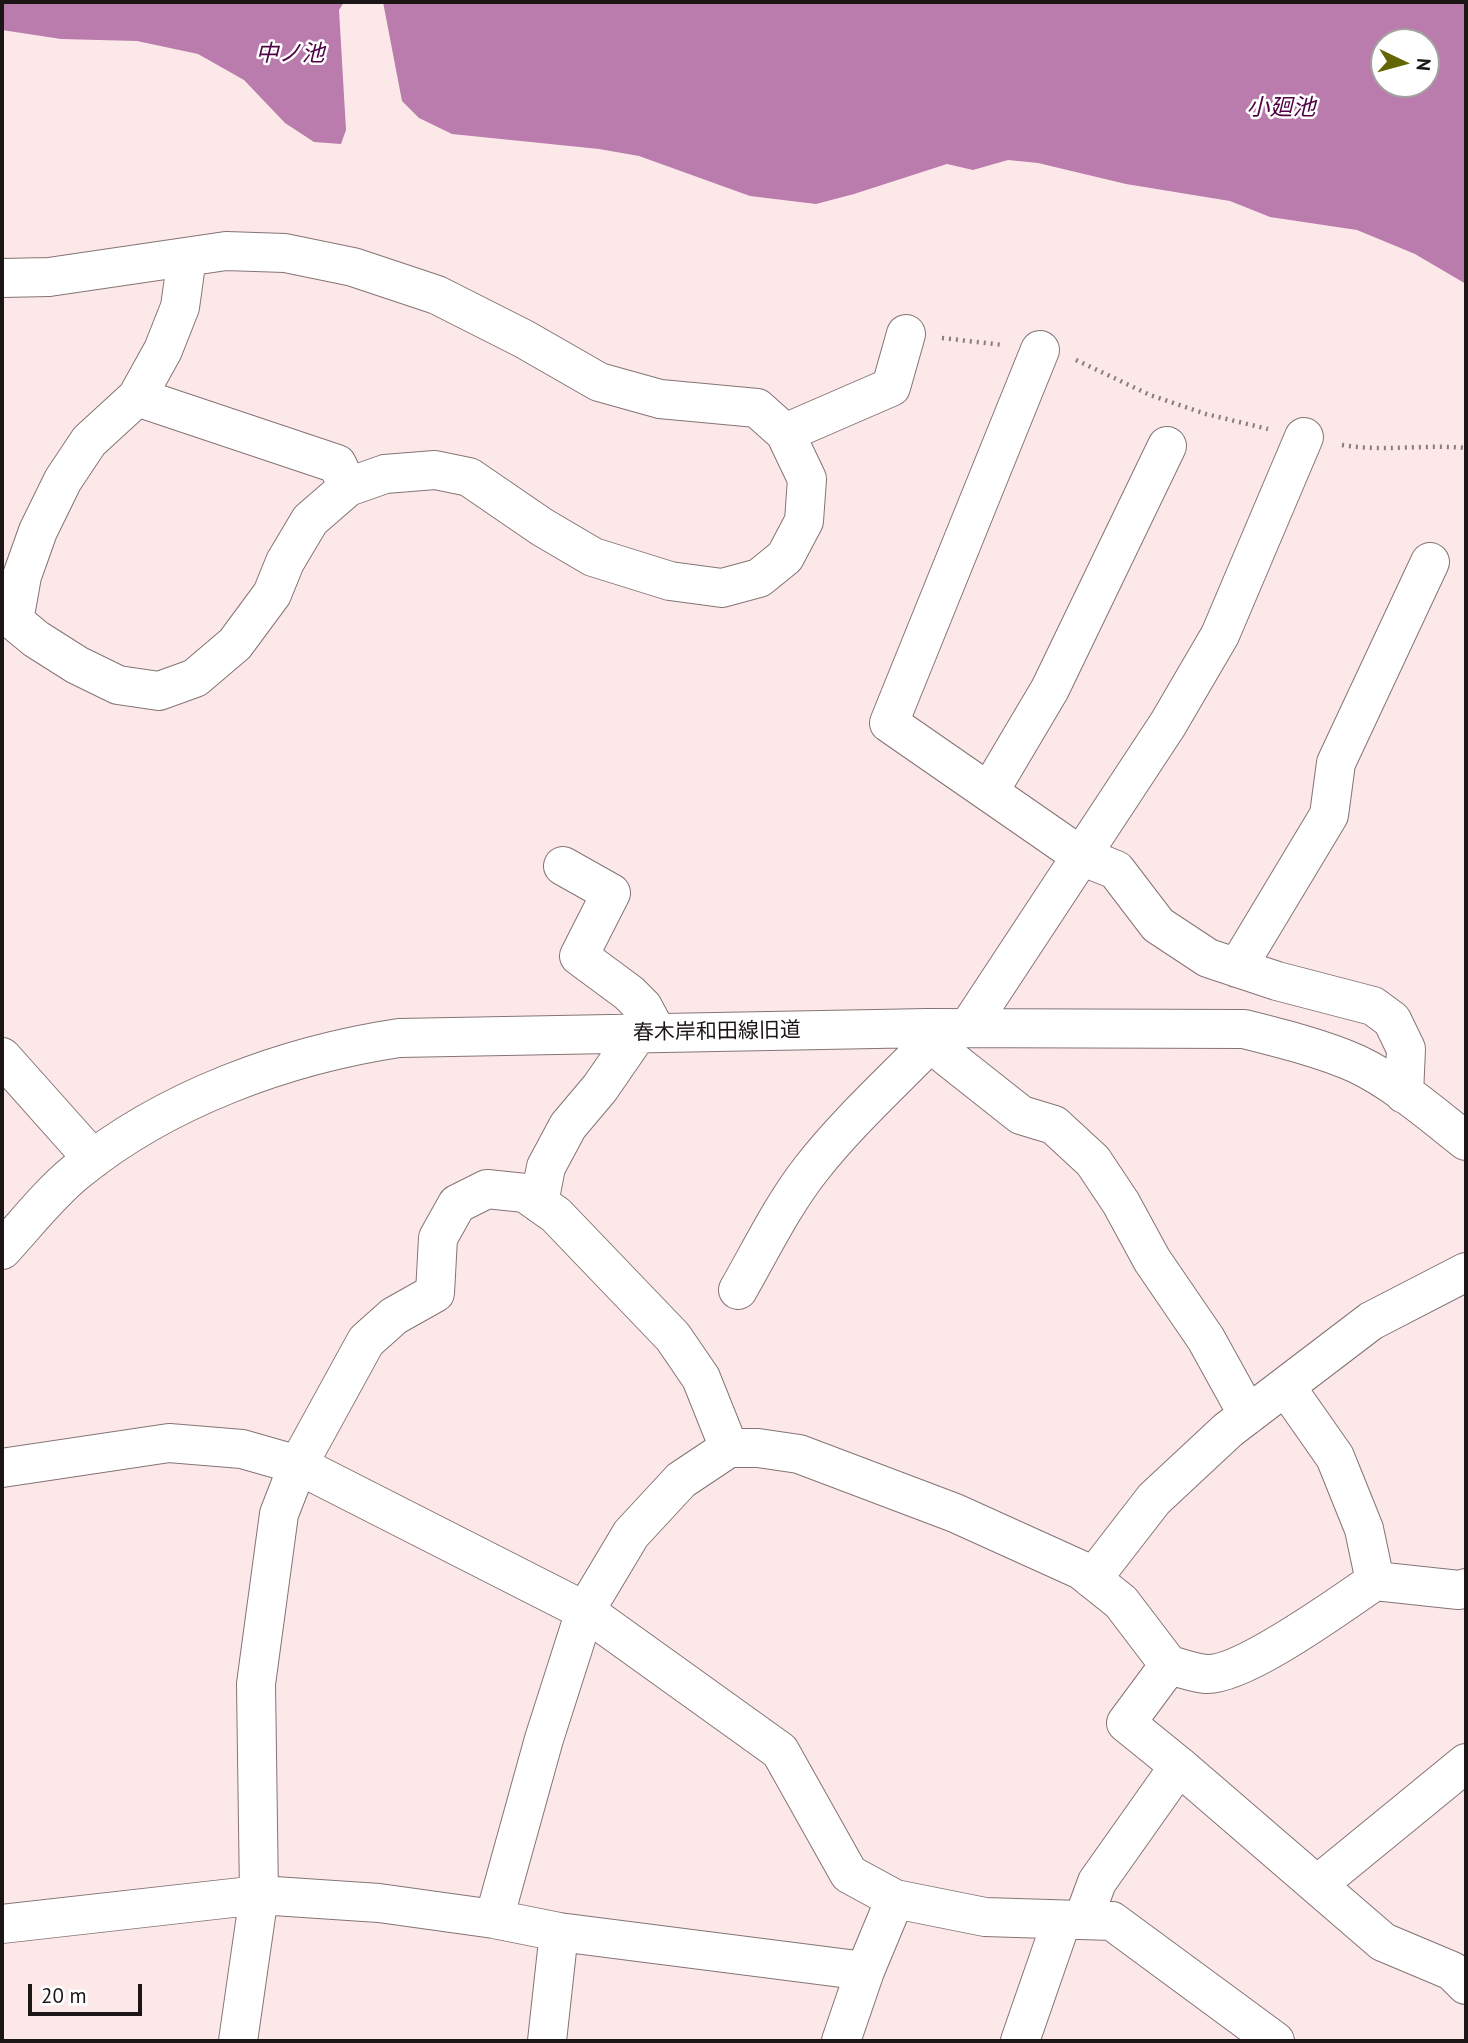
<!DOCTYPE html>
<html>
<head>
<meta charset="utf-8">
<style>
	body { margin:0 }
	#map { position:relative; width:1468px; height:2043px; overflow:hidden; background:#fce8e9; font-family:"PT Sans",sans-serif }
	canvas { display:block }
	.frame { position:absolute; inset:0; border:4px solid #1b1515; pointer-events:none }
	.north { position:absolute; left:1370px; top:28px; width:70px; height:70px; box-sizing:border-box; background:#fff; border:2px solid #a4a1a1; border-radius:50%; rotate:95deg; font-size:19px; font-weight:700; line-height:28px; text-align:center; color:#1b1515 }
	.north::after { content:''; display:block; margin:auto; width:24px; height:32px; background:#636603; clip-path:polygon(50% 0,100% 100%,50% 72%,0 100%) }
	.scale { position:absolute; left:28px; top:1984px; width:114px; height:32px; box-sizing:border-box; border:4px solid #1b1515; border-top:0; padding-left:9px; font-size:21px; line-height:24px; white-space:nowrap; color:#1b1515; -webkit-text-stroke:5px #fff; paint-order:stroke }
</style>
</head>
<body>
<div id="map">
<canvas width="1468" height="2043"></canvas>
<div class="frame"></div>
<div class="north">N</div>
<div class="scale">20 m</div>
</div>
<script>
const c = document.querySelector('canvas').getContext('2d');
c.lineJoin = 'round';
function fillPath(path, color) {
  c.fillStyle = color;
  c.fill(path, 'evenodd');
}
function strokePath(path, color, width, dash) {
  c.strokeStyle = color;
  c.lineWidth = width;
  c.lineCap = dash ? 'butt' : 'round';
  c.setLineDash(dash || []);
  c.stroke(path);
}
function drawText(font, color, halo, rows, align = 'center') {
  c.font = font + ' "PT Sans","Noto Sans JP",sans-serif';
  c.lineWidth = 5;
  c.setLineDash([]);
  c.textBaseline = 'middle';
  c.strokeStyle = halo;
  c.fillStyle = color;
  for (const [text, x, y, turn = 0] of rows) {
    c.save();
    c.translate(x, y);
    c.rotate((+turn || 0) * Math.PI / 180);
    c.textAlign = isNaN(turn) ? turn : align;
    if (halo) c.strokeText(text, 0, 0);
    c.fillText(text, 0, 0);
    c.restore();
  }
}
const water = new Path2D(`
	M2 2H344L339 10 346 130 341 144 314 142 285 123 244 80 198 54 137 41 61 39 2 30Z
	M383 2H1466V284L1415 254 1357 230 1270 217 1230 201 1126 184 1038 163 1008 160 973 170 947 164 854 194 816 204 750 196 639 156 599 149 452 134 419 118 402 101ZM1384 42H1426V84H1384Z`);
const path = new Path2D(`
	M942 338 1003 345
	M1076 360 1150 395 1206 414 1268 429
	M1342 445C1383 452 1425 444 1466 448`);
const minor = new Path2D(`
	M2 278 49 277 226 251 285 253 353 267 437 295 524 339 599 382 660 399 757 408 785 433 807 479 804 521 785 557 759 578 722 588 670 581 593 557 542 527 469 477 435 470 385 474 348 487 310 520 285 562 272 594 235 644 195 678 159 691 118 685 77 665 36 639 2 611
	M1040 350 889 723 1081 856 1116 870 1158 925 1208 958 1277 981 1373 1006 1392 1020 1406 1049 1404 1094
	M137 397 337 464 348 487
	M785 433 891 387 906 334
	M14 621 22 576 38 531 63 480 89 441 137 397 163 350 180 307 187 257
	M989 792 1050 689 1167 446
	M563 866 611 893 579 956 629 993 643 1007 657 1033
	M1237 968 1329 815 1336 763 1430 562
	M928 1028 930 1043 1021 1115 1054 1125 1093 1161 1121 1203 1152 1260 1206 1339 1248 1415
	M968 1028 1168 724 1220 635 1304 437
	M2 1057 93 1159
	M539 1203 546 1167 568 1126 600 1088 638 1033
	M2 1250C26 1224 49 1194 76 1172 165 1099 286 1055 399 1038L928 1028 1244 1029C1280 1038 1324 1049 1357 1064 1395 1082 1433 1115 1466 1141
	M738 1290C761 1250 782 1206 811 1169 846 1124 890 1084 930 1043
	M2 1468 169 1443 242 1449 298 1465 585 1611 780 1751 849 1874 895 1899
	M1092 1579 1154 1499 1228 1430 1371 1321 1466 1272
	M1375 1581 1459 1590 1466 1588
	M1169 1665C1181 1668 1194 1673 1206 1674 1243 1676 1341 1604 1375 1581L1364 1529 1335 1457 1286 1387
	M1317 1885 1466 1763
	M494 1919 544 1739 585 1611 631 1534 681 1480 729 1448H758L799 1454 955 1513 1081 1570 1121 1602 1169 1665 1126 1723 1179 1766
	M1083 1920 1097 1882 1179 1766 1383 1942 1452 1971 1466 1985
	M2 1924 259 1895 379 1903 494 1919 559 1932 865 1971 895 1899 985 1917 1112 1921 1275 2041
	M238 2041 259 1895 256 1684 279 1514 298 1465 366 1341 394 1316 435 1293 438 1238 457 1204 487 1189 525 1193 556 1215 673 1337 701 1378 729 1448
	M547 2041 559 1932
	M841 2041 865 1971
	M1020 2041 1062 1920`);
const streetNames = [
	["春木岸和田線旧道",717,1032,-1]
];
const waterNames = [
	["中ノ池",290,54],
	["小廻池",1281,108]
];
fillPath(water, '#b97cac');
strokePath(minor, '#857475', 40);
strokePath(path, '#877b7b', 4.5, [2, 5]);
strokePath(minor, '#fff', 38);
drawText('21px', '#1b1515', '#fff', streetNames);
drawText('italic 23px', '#4f0245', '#fff', waterNames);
</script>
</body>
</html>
